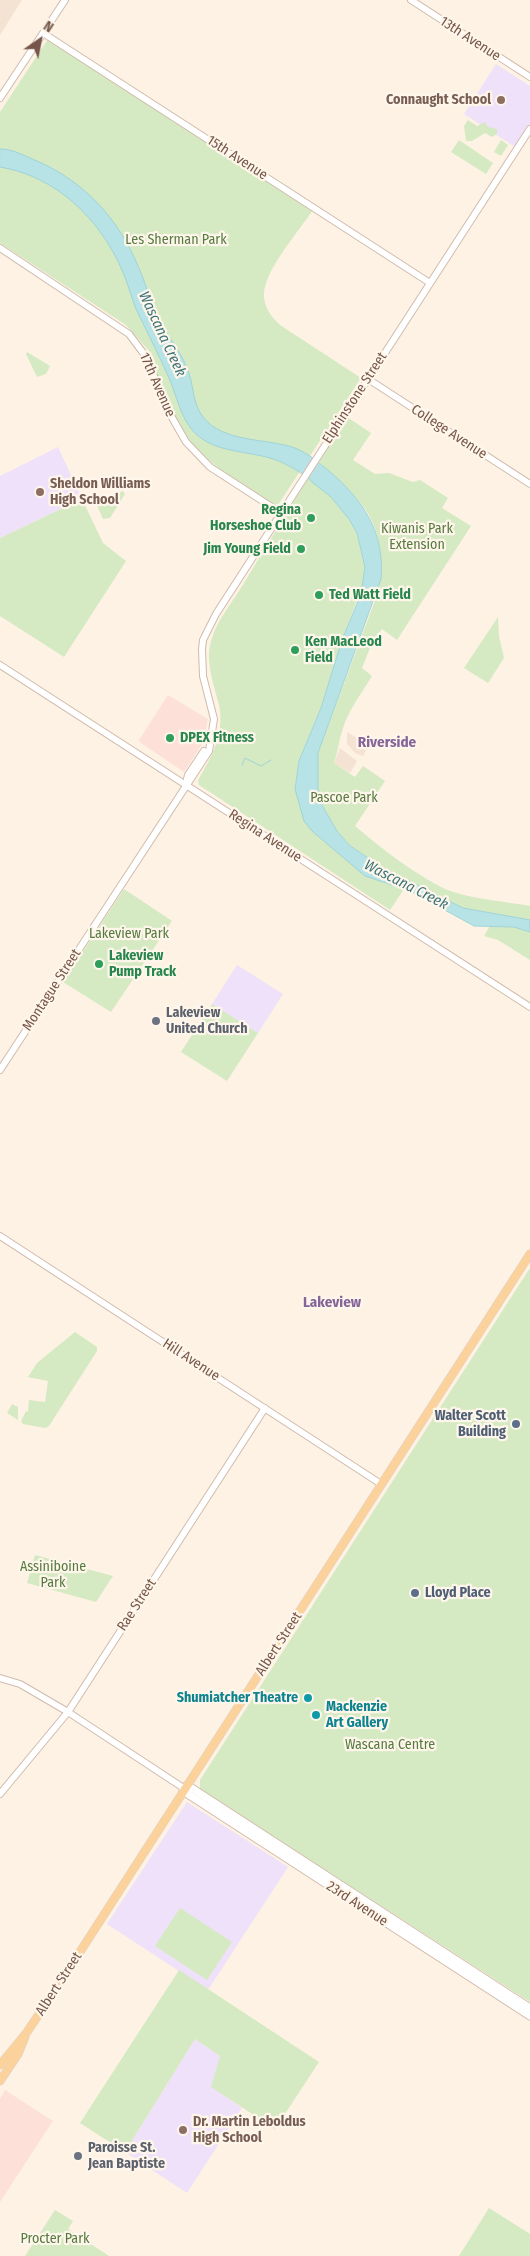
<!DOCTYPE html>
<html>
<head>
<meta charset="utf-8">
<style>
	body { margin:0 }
	#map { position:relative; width:530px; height:2256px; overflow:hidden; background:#fdf2e4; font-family:"Fira Sans Condensed",sans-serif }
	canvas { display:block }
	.north { position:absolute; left:15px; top:15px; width:50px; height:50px; -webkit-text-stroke:4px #fff6eb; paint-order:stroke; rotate:33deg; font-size:14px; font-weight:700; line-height:20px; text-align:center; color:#765649 }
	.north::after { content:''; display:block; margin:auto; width:18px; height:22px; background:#765649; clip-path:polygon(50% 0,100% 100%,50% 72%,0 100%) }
</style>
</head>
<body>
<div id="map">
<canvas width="530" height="2256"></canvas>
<div class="north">N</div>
</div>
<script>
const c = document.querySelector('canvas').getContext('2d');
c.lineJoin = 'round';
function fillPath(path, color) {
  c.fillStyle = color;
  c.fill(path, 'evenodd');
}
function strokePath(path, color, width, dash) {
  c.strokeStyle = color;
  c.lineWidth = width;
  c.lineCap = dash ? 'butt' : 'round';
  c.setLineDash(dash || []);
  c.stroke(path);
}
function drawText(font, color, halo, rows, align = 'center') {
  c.font = font + ' "Fira Sans Condensed",sans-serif';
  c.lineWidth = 4.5;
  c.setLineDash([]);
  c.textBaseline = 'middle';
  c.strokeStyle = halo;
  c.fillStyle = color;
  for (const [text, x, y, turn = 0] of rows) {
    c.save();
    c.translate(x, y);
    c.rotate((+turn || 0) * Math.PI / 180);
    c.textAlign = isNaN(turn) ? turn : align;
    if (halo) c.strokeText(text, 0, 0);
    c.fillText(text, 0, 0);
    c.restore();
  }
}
const residential = new Path2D(`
	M0 0H22L0 35Z
	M347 732 369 745 363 756 355 753 347 744Z
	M340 748 357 761 350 773 334 763Z`);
const commercial = new Path2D(`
	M168 695 208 719 203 743 184 772 141 743 139 740Z
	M5 2090 53 2121 0 2202V2099Z`);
const education = new Path2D(`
	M496 64 530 86V125L515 147 464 114Z
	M58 447 82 499 0 538V476Z
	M237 965 283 994 258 1033 212 1004Z
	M187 1802 288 1867 208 1990 107 1924Z
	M195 2039 220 2056 212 2087 242 2108 187 2193 125 2152Z`);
const green = new Path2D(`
	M48 39 313 210C300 229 269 266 265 287 261 302 269 315 280 325L361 378 276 508C237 481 194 458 173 414 163 394 158 373 148 353L150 352 126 325 0 243V112Z
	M468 120 477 126 485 122 488 127 497 129V134L492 137 485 133 472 141H466L464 126Z
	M459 140 493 163 486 174 451 152Z
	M501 140 508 145 501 156 494 152Z
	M27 352 50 366 46 374 37 377 26 354Z
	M347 417 371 433 353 460 375 474 389 473 413 482 420 480 448 498 442 508 471 526 397 640 382 629 372 643 362 668 372 676C362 693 349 709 343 728 339 740 338 751 334 763L355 777 363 766 385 781 355 826C382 849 412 872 443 888 467 899 504 901 530 906V920L463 908 381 867 349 845 337 831 323 807 318 789V753L377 595C384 567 382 533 365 509 353 492 333 477 319 462Z
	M309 477 341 506 357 533 365 567 364 582 342 640 321 708 299 761 295 789 365 876 404 889 390 910 199 785 198 780C212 757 225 732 219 705 214 684 205 662 211 641 216 622 231 604 241 588 263 551 286 514 309 477Z
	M123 491 125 494 110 518 103 519 96 503Z
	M82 499 103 543 126 561 64 657 0 616V538Z
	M498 617 499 636 504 658 488 683 464 668Z
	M124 889 172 921 111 1012 63 982Z
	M490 926 514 927 530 932V960L498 940 484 936Z
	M212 1004 258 1033 227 1081 181 1052Z
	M530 1268V2002L200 1789V1780Z
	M75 1332 97 1347V1351L49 1426 45 1428 23 1424 21 1421 26 1411 28 1412 29 1400 45 1402 48 1381 28 1377 37 1363Z
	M12 1404 18 1407V1420L7 1413Z
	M35 1555 113 1576 96 1602 27 1583Z
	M180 1908 232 1942 207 1980 155 1946Z
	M179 1970 319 2062 275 2129 211 2087 220 2056 195 2039 125 2152 80 2123Z
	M489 2208 530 2234V2256H459Z
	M55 2210 73 2221 68 2229 109 2256H25Z`);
const water = new Path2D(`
	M0 149C14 149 27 157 39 162 85 182 119 220 138 266 145 281 149 297 155 312 164 332 179 348 187 368 194 384 192 403 203 417 223 443 267 438 295 448 308 453 319 463 329 471 363 500 385 532 381 579L318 753V789L323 807 337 831 349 845 381 867 463 908 530 920V932L514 927 474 926 410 891 365 876 312 831 304 821 295 789 299 761 321 708 342 640 361 594 365 567 357 533 349 519 331 497 312 482 309 478C298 471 287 464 276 460 249 450 215 454 194 432 180 417 177 396 169 378 159 355 147 332 136 309 131 297 128 283 122 270 100 219 56 176 0 167Z`);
const stream = new Path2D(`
	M242 765 245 758 261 766 271 760
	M361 795 363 796`);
const tertiary = new Path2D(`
	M411 0 530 77
	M43 33 430 283
	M0 98 65 0
	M0 248 129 334 147 358 166 407 186 442 210 467 281 513
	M368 379 530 484
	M0 665 530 1007
	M186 783 188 775 204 751
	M0 1070 209 751 214 719 203 676 202 649 203 640 216 614 530 129
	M0 1236 381 1484
	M0 1678 20 1684 68 1712 185 1789
	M0 1794 68 1712 265 1408`);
const secondary = new Path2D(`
	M187 1785 530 2008
	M183 1791 530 2016`);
const primary = new Path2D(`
	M0 2065 27 2032 58 1986 530 1254
	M0 2081 18 2054 25 2037`);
const markers = [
	[501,100,5,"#8d6e63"],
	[40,492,5,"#8d6e63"],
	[311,518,5,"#2e9e5b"],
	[301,549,5,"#2e9e5b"],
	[319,595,5,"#2e9e5b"],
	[295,650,5,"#2e9e5b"],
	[170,738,5,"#2e9e5b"],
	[99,964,5,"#2e9e5b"],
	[156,1021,5,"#6b7280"],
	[516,1424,5,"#5c6f8a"],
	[415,1593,5,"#5c6f8a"],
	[308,1698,5,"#0f9aa8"],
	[316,1715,5,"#0f9aa8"],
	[183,2130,5,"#8d6e63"],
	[78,2156,5,"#6b7280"]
];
const streetNames = [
	["13th Avenue",470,39,33],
	["15th Avenue",237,158,33],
	["17th Avenue",157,385,66],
	["Elphinstone Street",355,398,-57],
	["College Avenue",449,432,33],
	["Regina Avenue",265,836,33],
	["Montague Street",52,990,-57],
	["Hill Avenue",191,1360,33],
	["Rae Street",137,1605,-57],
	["Albert Street",279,1644,-57],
	["23rd Avenue",357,1904,33],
	["Albert Street",59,1984,-57]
];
const educationNames = [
	["Connaught School",491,100,"right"],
	["Sheldon Williams",50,484],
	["High School",50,500],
	["Dr. Martin Leboldus",193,2122],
	["High School",193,2138]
];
const parkNames = [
	["Les Sherman Park",176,240],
	["Kiwanis Park",417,529],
	["Extension",417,545],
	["Pascoe Park",344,798],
	["Lakeview Park",129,934],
	["Assiniboine",53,1567],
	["Park",53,1583],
	["Wascana Centre",390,1745],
	["Procter Park",55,2239]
];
const leisureNames = [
	["Regina",301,510,"right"],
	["Horseshoe Club",301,526,"right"],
	["Jim Young Field",291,549,"right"],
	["Ted Watt Field",329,595],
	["Ken MacLeod",305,642],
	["Field",305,658],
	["DPEX Fitness",180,738],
	["Lakeview",109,956],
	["Pump Track",109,972]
];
const worshipNames = [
	["Lakeview",166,1013],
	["United Church",166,1029],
	["Paroisse St.",88,2148],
	["Jean Baptiste",88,2164]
];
const serviceNames = [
	["Walter Scott",506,1416],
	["Building",506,1432],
	["Lloyd Place",425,1593,"left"]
];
const cultureNames = [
	["Shumiatcher Theatre",298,1698],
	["Mackenzie",326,1707,"left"],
	["Art Gallery",326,1723,"left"]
];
const waterNames = [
	["Wascana Creek",162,334,65],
	["Wascana Creek",406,885,27]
];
const neighbourhoodNames = [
	["Riverside",387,743],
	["Lakeview",332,1303]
];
fillPath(residential, '#f4e3d3');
fillPath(commercial, '#fde1d8');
fillPath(education, '#efe1f9');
fillPath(green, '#d5eac2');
fillPath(water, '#b8e3e6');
strokePath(water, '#9fd3d8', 1);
strokePath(stream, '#9fd3d8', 1);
strokePath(tertiary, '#d0bbad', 8);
strokePath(secondary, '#d3baab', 9);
strokePath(primary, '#dbd3d0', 9);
strokePath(tertiary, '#fff', 6);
strokePath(secondary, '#fff', 7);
strokePath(primary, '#fcd29c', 8);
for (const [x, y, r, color] of markers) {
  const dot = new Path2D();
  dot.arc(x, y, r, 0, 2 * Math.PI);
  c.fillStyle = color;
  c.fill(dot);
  strokePath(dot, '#fff6eb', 2);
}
drawText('14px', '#765649', '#fff6eb', streetNames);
drawText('bold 14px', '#785e54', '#fff6eb', educationNames, 'left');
drawText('14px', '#567b41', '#fff6eb', parkNames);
drawText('bold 14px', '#27864d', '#fff6eb', leisureNames, 'left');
drawText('bold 14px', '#5b616d', '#fff6eb', worshipNames, 'left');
drawText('bold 14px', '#4e5e75', '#fff6eb', serviceNames, 'right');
drawText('bold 14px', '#0d838f', '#fff6eb', cultureNames, 'right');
drawText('italic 15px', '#3c757c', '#fff6eb', waterNames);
drawText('bold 15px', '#846599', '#fff6eb', neighbourhoodNames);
</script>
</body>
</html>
